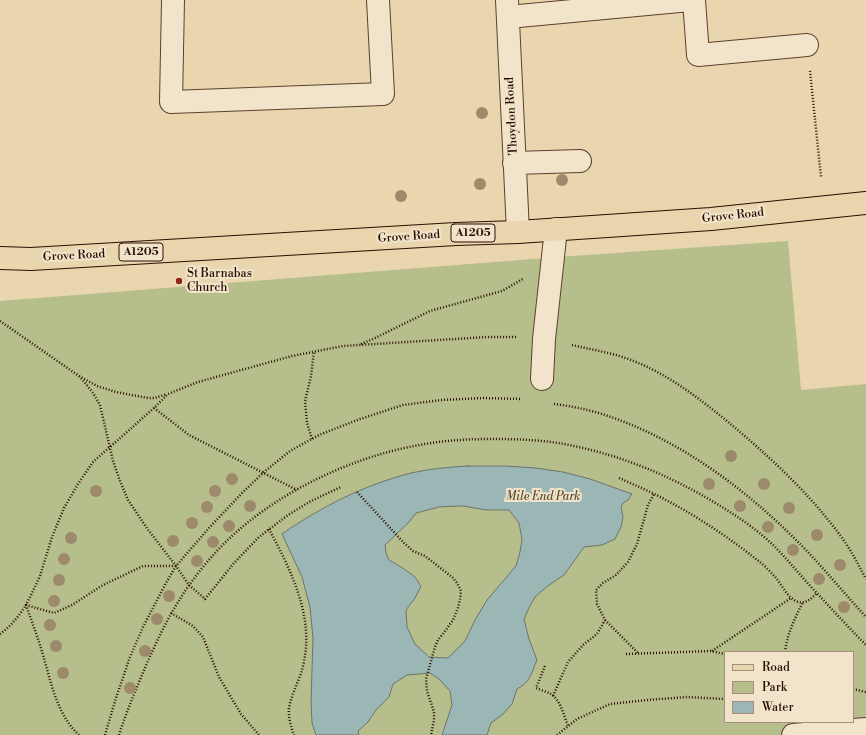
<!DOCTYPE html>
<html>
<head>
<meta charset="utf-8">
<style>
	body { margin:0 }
	#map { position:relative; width:866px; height:735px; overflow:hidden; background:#ead6ae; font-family:"Libre Bodoni",serif }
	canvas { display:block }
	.legend { position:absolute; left:724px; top:651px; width:130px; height:72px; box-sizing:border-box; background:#f1e4ca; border:1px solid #a28e7a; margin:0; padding:5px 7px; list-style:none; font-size:12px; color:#2b0e02 }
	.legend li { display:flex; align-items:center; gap:8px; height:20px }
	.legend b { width:20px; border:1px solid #a28e7a }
</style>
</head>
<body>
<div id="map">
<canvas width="866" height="735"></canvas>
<ul class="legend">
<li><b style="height:5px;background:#ead6ae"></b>Road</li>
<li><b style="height:11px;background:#b6be8b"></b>Park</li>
<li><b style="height:11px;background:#9bb7b5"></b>Water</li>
</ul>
</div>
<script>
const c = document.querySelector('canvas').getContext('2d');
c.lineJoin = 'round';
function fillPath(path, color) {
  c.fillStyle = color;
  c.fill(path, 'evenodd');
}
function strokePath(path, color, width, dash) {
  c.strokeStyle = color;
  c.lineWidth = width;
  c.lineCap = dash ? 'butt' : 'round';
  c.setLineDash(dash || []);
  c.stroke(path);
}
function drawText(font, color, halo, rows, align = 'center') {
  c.font = font + ' "Libre Bodoni",serif';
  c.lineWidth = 4;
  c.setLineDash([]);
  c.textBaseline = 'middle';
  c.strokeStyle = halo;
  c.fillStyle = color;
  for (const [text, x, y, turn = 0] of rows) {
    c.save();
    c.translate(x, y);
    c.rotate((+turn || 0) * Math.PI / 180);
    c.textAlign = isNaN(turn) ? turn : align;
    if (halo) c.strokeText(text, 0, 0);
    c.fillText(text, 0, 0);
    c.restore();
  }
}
const green = new Path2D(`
	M788 241 801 390 866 384V735H0V301L558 257ZM725 652H853V722H725Z`);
const water = new Path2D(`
	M468 466H505L536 468 563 472 590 479 632 494 628 500 623 503 621 507 623 517 621 527 615 539 602 545 584 547 564 575 549 585 535 597 529 608 524 619 529 639 537 660C531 673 531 682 517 689L512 704 502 715 491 723 487 735H442L452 705 450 691 440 680 430 673 407 675 393 684 389 697 376 710 368 722 358 731 359 735H316L312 723 311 702 313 638 310 607 302 577 282 534C321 507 364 485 411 473 429 469 449 467 468 466ZM463 506 486 510H509L519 523 522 539 520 552 516 566 487 600 475 620 465 641 448 658 429 657 415 644 407 627 406 610 415 598 421 586 414 576 401 567 389 560 386 553 385 545 409 522 416 513 439 507Z`);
const path = new Path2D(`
	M810 71 821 177
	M0 321 79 376 97 386 116 392 148 398H155L167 394
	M361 344 373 339 430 311 502 291 523 279
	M572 345C593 350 615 353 636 362 668 375 696 396 722 417 767 454 811 494 845 542 853 554 859 566 866 579
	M79 376 86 384 93 393 100 405 113 461 120 481 128 500 146 527 176 566 189 585 205 599 234 563 259 537 288 515 311 501 341 487
	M554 404C570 406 586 409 602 414 674 437 738 483 792 536 818 561 841 590 866 617
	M154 408 189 435 297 490
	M312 439 307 423 305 401 311 376 314 352
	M619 478C635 485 651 492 666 500 698 517 728 537 756 559 763 564 770 571 776 578 782 585 787 597 796 601 805 605 811 599 817 593
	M357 492 404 543 413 551 425 556 452 577 457 583 461 591 460 599 458 608 453 620 446 630 438 640 435 647 426 679 427 691 434 712V720L431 735
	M269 529C289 567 312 611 305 656 304 661 303 668 301 673 297 685 291 696 289 708 288 717 291 727 294 735
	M171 613 193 626 203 637 219 677 241 714 259 735
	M605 620 639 654
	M0 634C11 626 19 616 26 605L54 613 72 605 103 585 143 566H176
	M712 651 791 598
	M785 652C787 634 795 618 803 602
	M626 654 711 651 725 654
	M545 666 536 688C541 690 547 692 551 694 561 701 564 716 568 726
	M853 689 866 692
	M553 696 568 662 583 645 597 634 605 620 597 604 596 590 603 583 616 575 628 562 637 544 648 505 654 494
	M79 735C57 715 51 682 43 655 38 638 32 622 26 605L33 591 40 576 52 537 64 508 78 484 93 462 154 408 168 394 198 382 292 356 343 346 487 337H517
	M105 735 116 698 130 657 143 627 166 583 176 566 209 528 243 492 264 472 290 451 319 435 360 419 403 405 441 400 484 398 522 399
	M119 735C127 710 137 687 147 663 157 641 167 619 180 599 193 578 214 552 232 536 283 489 357 455 425 444 448 440 470 439 493 439 520 439 547 440 574 446 631 458 684 482 733 514 747 523 762 534 774 546 788 560 800 575 813 589 831 608 848 627 866 645
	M557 735 577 719 610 704 647 700 687 697 725 699`);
const minor = new Path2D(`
	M173 0 171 102 383 94 378 0
	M507 0 518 232
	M694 0 698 55 807 45
	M508 17 690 0
	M514 163 580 161
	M542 379 544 339 556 229
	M793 735 866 729`);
const major = new Path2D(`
	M0 258 31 259 456 234 518 232 711 219 866 203`);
const trees = [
	[482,113],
	[562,180],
	[480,184],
	[401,196],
	[731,456],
	[232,479],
	[709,484],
	[764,484],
	[96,491],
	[215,491],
	[250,506],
	[740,506],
	[207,507],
	[789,508],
	[192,523],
	[229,526],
	[768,527],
	[817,535],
	[71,538],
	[173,541],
	[213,542],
	[793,550],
	[64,559],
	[197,561],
	[840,565],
	[819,579],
	[59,580],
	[169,596],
	[54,601],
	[844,607],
	[157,619],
	[50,625],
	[56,646],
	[145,651],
	[63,673],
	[130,688]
];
const markers = [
	[179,281,4,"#8f2418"]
];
const shields = [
	[473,233,44],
	[141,252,44]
];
const shieldNames = [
	["A1205",473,233],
	["A1205",141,252]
];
const streetNames = [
	["Thoydon Road",512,116,-93],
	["Grove Road",733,216,-6],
	["Grove Road",409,237,-4],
	["Grove Road",74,256,-3]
];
const poiNames = [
	["St Barnabas",187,274],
	["Church",187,288]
];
const parkNames = [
	["Mile End Park",543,497]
];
fillPath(green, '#b6be8b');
fillPath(water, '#9bb7b5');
strokePath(water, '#6e736d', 1);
strokePath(minor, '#5b402d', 24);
strokePath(major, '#2b0e02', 24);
strokePath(path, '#2b0e02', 2.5, [1, 2]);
strokePath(minor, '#f1e4ca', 22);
strokePath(major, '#ead6ae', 22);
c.fillStyle = '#9c8a6a';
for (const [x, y] of trees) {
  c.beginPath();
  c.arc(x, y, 6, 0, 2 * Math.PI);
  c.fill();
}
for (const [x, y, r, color] of markers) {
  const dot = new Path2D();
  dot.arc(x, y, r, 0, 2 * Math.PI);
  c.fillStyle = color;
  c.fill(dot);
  strokePath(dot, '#f1e4ca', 1.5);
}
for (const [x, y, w] of shields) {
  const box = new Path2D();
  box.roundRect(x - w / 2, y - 9, w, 18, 3);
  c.fillStyle = '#f1e4ca';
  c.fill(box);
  strokePath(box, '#2b0e02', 1);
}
drawText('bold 11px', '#2b0e02', null, shieldNames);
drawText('12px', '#2b0e02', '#f1e4ca', streetNames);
drawText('12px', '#2b0e02', '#f1e4ca', poiNames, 'left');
drawText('italic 12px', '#5c4c32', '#f1e4ca', parkNames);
</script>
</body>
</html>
